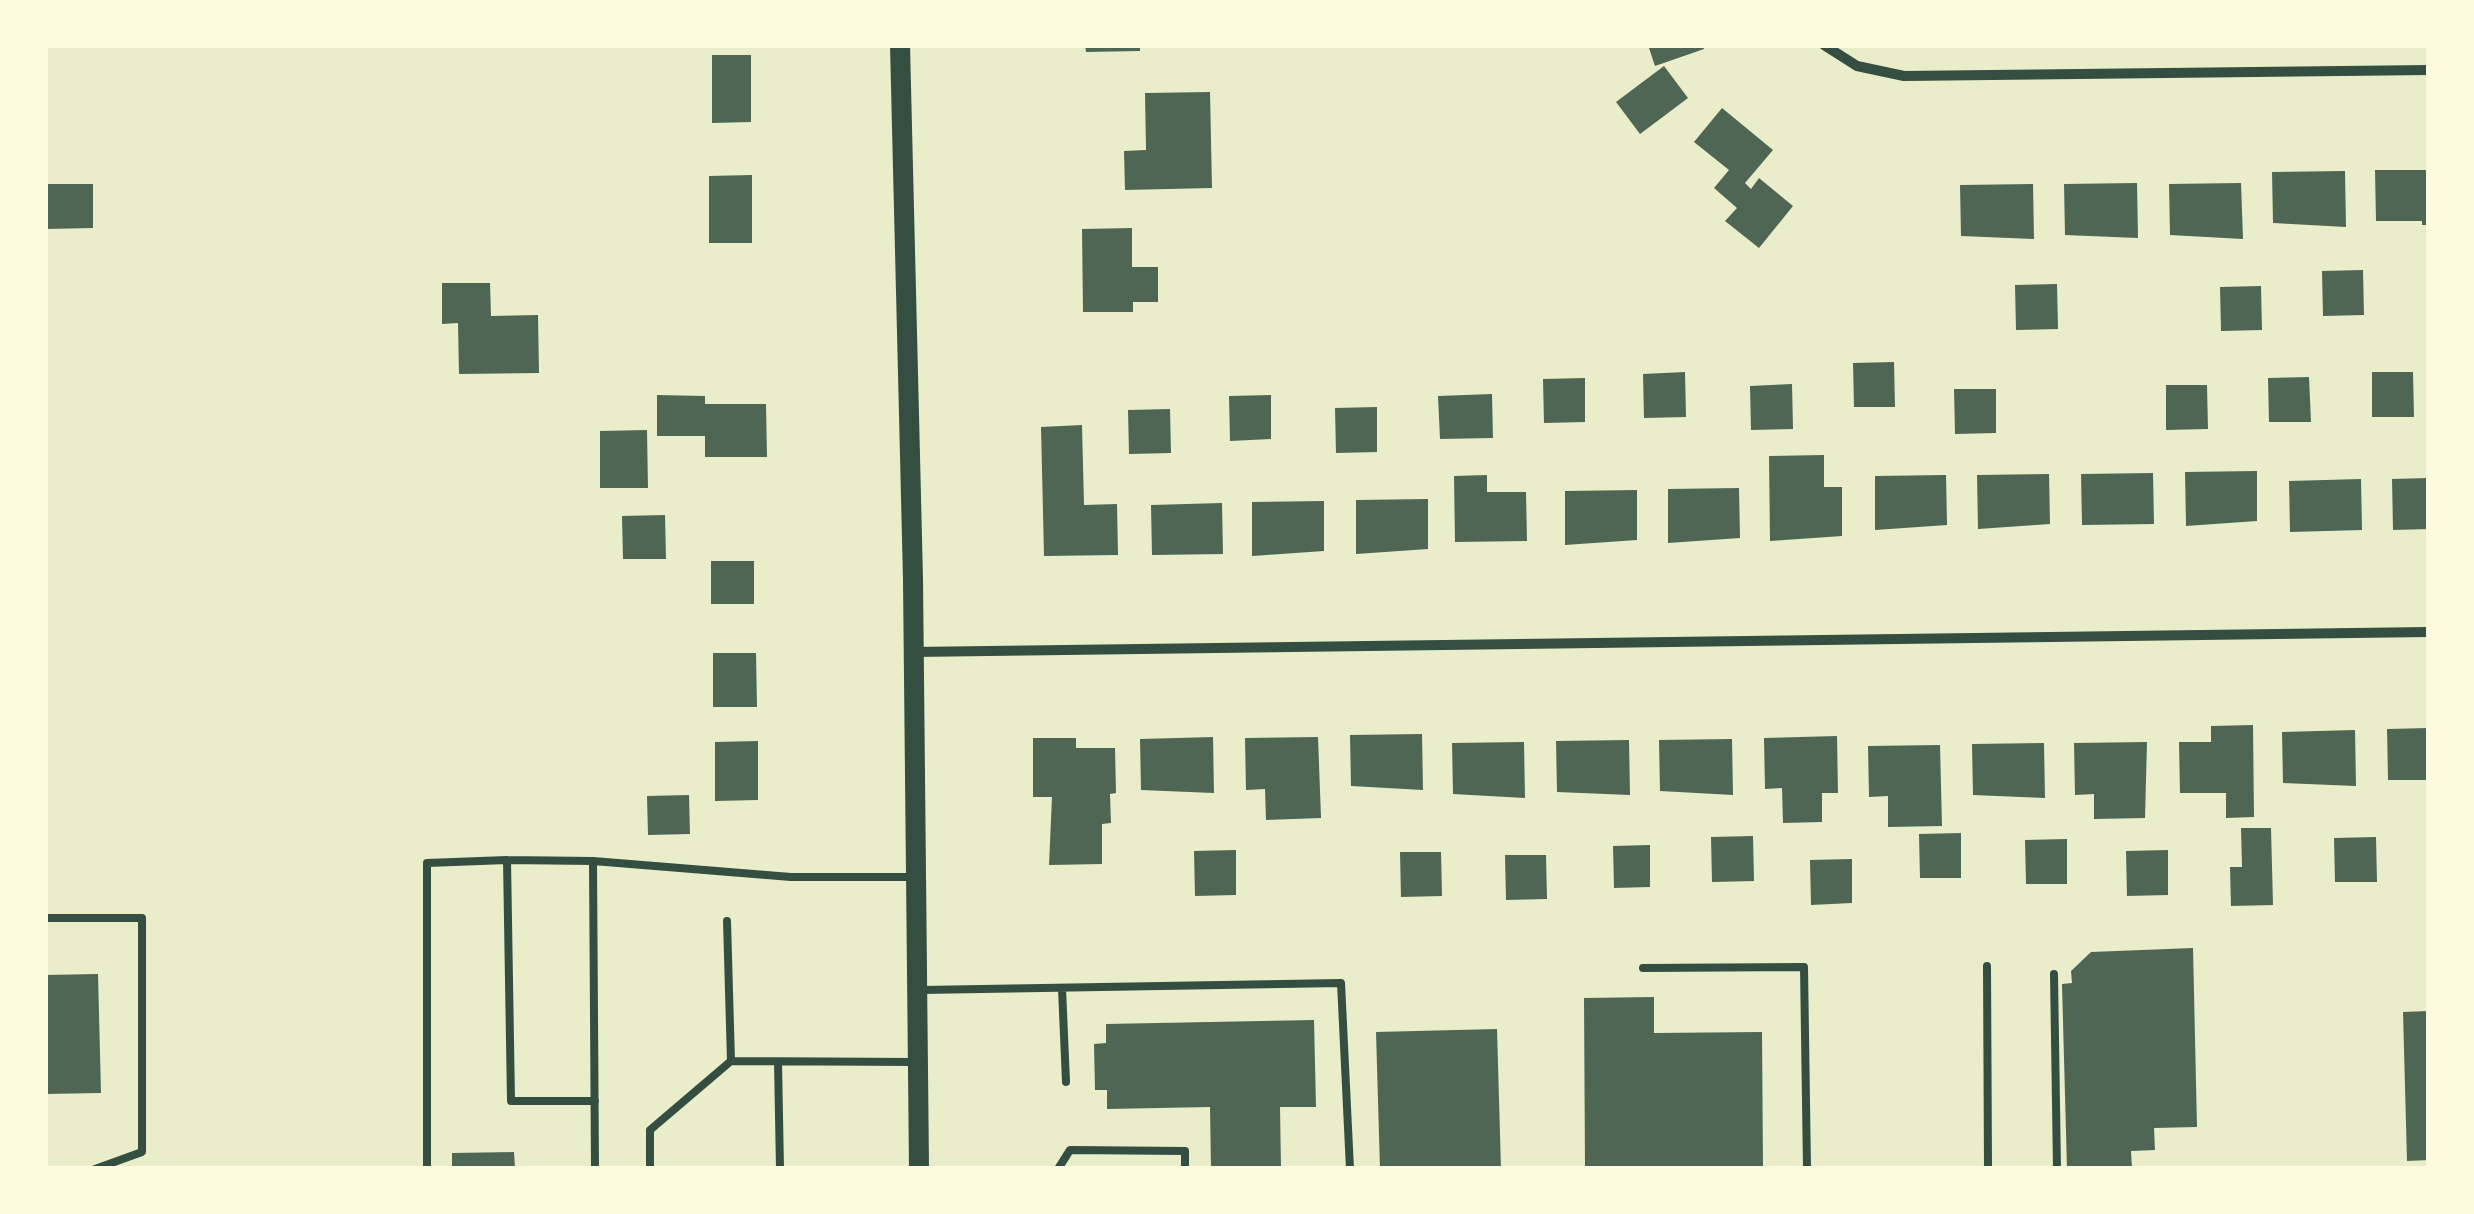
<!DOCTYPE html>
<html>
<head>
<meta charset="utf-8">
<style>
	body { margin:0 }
	#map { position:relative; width:2474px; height:1214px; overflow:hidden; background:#e9edc9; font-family:Mulish,sans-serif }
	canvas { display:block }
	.frame { position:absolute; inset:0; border:48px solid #fefae0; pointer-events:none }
</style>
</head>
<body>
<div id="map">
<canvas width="2474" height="1214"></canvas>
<div class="frame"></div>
</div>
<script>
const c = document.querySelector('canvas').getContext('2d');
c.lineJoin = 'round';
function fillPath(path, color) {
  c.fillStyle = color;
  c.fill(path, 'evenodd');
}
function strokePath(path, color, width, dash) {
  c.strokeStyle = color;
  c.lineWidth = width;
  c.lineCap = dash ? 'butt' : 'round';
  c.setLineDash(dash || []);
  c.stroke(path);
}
const building = new Path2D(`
	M1085 45H1140V51L1086 52Z
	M1648 45H1702L1704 49 1655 66Z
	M712 55H751V122L712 123Z
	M1664 66 1688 98 1640 134 1616 102Z
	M1210 92 1212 188 1125 190 1124 151 1146 150 1145 93Z
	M1722 108 1773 150 1745 183 1751 189 1759 178 1793 206 1759 248 1725 221 1737 208 1714 188 1729 170 1694 142Z
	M2375 170H2429V225H2422V221H2376Z
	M2345 171 2346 227 2273 223 2272 172Z
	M752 175V243H709V176Z
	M2137 183 2138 238 2065 235 2064 184Z
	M2241 183 2243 239 2170 235 2169 184Z
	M45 184H93V228L45 229Z
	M2033 184 2034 239 1961 236 1960 185Z
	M1132 228V267H1158V302H1133V312H1083L1082 229Z
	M2363 270 2364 315 2323 316 2322 271Z
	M442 283H490L491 316 538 315 539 373 459 374 458 323 442 324Z
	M2057 284 2058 329 2016 330 2015 285Z
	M2261 286 2262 330 2221 331 2220 287Z
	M1894 362 1895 407H1854L1853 363Z
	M1685 372 1686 417 1644 418 1643 374Z
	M2372 372H2413L2414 417H2372Z
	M2309 377 2311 422H2269L2268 378Z
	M1585 378V422L1544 423 1543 379Z
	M1792 384 1793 429 1751 430 1750 386Z
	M2166 385H2207L2208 429 2166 430Z
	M1954 389H1996V433L1955 434Z
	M1492 394 1493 438 1440 439 1438 396Z
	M657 395 705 396V404H766L767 457H705V436H657Z
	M1271 395V439L1230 441 1229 396Z
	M1377 407V452L1336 453 1335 408Z
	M1170 409 1171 453 1129 454 1128 410Z
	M1082 425 1084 505 1117 504 1118 555 1044 556 1041 427Z
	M647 430 648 488H600V431Z
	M1824 455V487H1842V536L1770 541 1769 456Z
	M2257 471V521L2186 526 2185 472Z
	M2153 473 2154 524 2082 525 2081 474Z
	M2049 474 2050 524 1978 529 1977 475Z
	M1487 475V492H1526L1527 541 1455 542 1454 476Z
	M1946 475 1947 525 1875 530V476Z
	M2429 478V529L2393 530 2392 479Z
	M2361 479 2362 530 2290 532 2289 481Z
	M1739 488 1740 538 1668 543V489Z
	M1637 490V540L1565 545V491Z
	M1428 499V549L1356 554V500Z
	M1324 501V551L1252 556V502Z
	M1222 503 1223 554 1152 555 1151 505Z
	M665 515 666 559H623L622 516Z
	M711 561H754V604H711Z
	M713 653H756L757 707H713Z
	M2253 725 2254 817 2226 818V793H2180L2179 742H2211V726Z
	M2429 728V780H2388L2387 729Z
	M2355 730 2356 786 2283 783 2282 732Z
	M1422 734 1423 790 1351 786 1350 735Z
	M1837 736 1838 793H1822V822L1783 823 1782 788 1765 789 1764 738Z
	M1213 737 1214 793 1141 790 1140 739Z
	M1318 737 1321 818 1266 820 1265 789 1246 790 1245 738Z
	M1033 738H1076V748H1115L1116 793 1110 794 1111 823 1102 824V864L1049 865 1052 797H1033Z
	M1732 739 1733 795 1660 791 1659 740Z
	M1629 740 1630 795 1557 792 1556 741Z
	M758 741V800L715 801V742Z
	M1524 742 1525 798 1453 794 1452 743Z
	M2147 742 2145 818 2094 819V794L2075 795 2074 743Z
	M2044 743 2045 798 1973 795 1972 744Z
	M1940 745 1942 826 1888 827V796L1869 797 1868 746Z
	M689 795 690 834 648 835 647 796Z
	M2241 828H2271L2273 905 2231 906 2230 867H2242Z
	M1961 833V878H1920L1919 834Z
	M1753 836 1754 881 1712 882 1711 837Z
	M2376 837 2377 882H2335L2334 838Z
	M2067 839V884H2026L2025 840Z
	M1650 845V887L1614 888 1613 846Z
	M1236 850V895L1195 896 1194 851Z
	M2168 850V895L2127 896 2126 851Z
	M1400 852H1441L1442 896 1401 897Z
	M1505 855H1546L1547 899 1506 900Z
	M1852 859V903L1811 905 1810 860Z
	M2193 948 2197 1127 2154 1128 2155 1150 2131 1151 2132 1169H2067L2062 984 2072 983 2071 971 2091 952Z
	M98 974 101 1093 45 1094V975Z
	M1654 997V1033L1762 1032 1763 1169H1585L1584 998Z
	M2429 1011V1160L2407 1161 2403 1012Z
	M1314 1020 1316 1107H1280L1281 1169H1211L1210 1107 1107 1109V1090H1095L1094 1044 1106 1043V1024Z
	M1497 1029 1501 1169H1380L1376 1032Z
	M514 1152 515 1169H452V1153Z`);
const service = new Path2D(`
	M593 861 791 877H912
	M45 918H142V1152L95 1169
	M727 921 731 1061
	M1987 966 1988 1169
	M1643 968 1804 967 1807 1169
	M2054 974 2057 1169
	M1062 988 1066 1082
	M922 990 1341 983 1350 1169
	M778 1062 780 1169
	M595 1101H511L507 860 593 861 595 1169
	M427 1169V863L507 860
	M650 1169V1130L731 1061 914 1062
	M1058 1169 1070 1150 1185 1151V1169`);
const minor = new Path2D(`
	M1824 45 1857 66 1904 76 2429 70
	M913 652 2429 632`);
const secondary = new Path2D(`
	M900 45 913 579 919 1169`);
fillPath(building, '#4f6655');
strokePath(service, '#344e41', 8);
strokePath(minor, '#344e41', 10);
strokePath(secondary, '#344e41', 20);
</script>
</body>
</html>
